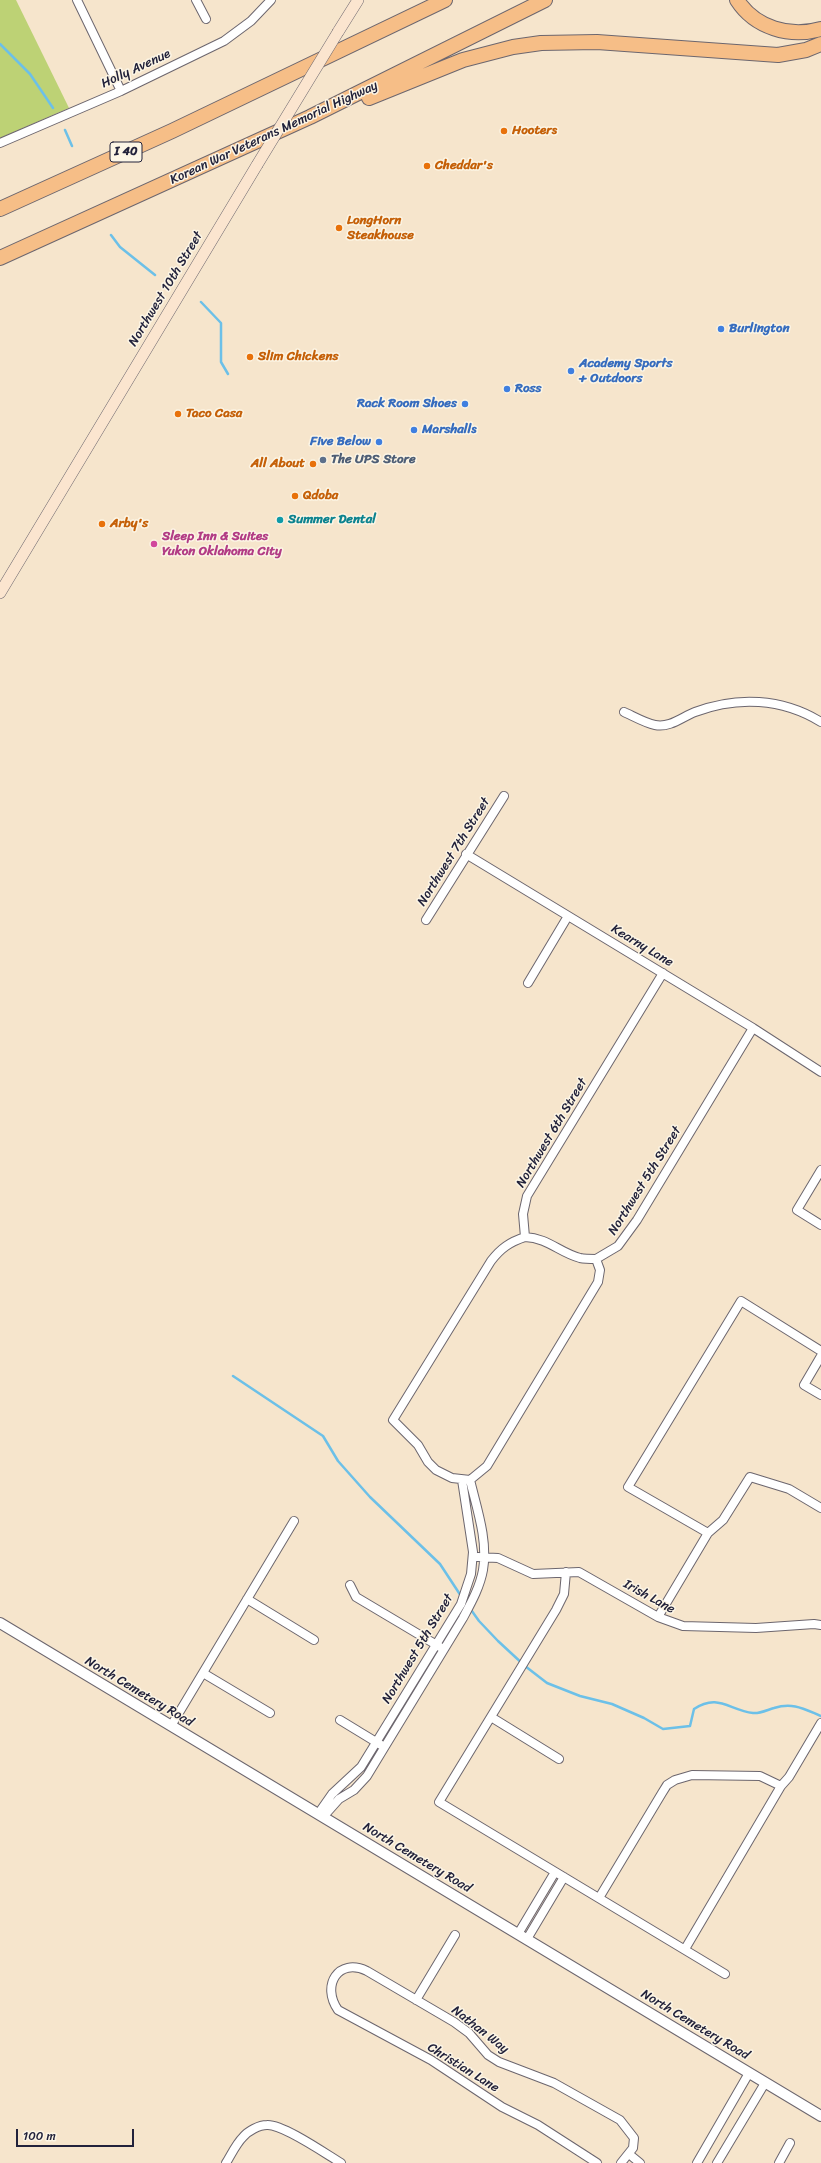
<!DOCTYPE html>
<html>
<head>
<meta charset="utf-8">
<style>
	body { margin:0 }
	#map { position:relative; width:821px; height:2163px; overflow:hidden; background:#f6e5cc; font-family:Sriracha,sans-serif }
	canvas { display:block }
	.scale { position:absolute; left:16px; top:2129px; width:118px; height:18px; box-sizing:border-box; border:2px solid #22223b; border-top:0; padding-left:5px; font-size:12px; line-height:14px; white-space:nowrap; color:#22223b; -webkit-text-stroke:3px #fcf5e5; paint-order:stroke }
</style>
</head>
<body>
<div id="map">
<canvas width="821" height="2163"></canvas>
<div class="scale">100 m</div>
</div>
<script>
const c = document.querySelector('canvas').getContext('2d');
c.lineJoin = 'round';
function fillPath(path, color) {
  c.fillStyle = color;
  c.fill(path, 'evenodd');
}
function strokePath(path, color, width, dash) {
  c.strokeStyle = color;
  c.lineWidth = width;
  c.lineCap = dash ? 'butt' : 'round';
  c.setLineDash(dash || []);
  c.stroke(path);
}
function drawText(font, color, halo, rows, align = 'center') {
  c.font = font + ' Sriracha,sans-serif';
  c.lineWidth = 3;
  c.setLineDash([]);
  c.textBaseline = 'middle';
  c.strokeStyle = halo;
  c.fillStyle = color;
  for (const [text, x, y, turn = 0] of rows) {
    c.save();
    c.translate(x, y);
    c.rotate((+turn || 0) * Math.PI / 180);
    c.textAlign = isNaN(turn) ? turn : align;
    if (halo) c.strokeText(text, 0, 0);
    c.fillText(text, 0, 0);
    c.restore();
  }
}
const green = new Path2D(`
	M0 0H16L69 108 0 138Z`);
const stream = new Path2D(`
	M0 44 30 74 53 108
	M65 130 72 146
	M111 235 120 247 155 275
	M201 302 221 323V362L228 374
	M233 1376 323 1436 338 1461 370 1497 440 1564 461 1596
	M464 1600 479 1621 498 1641 525 1666 547 1683 580 1696 612 1704 644 1718 663 1729 690 1726 694 1709C718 1693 729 1710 753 1713 759 1714 767 1710 774 1708 793 1702 804 1709 821 1716`);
const minor = new Path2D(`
	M77 0 121 91
	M196 0 206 19
	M0 143 121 91 224 41 251 21 271 0
	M624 712C633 716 645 723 655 725 670 728 682 717 695 712 737 696 782 698 821 722
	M466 854 753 1028 821 1072
	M426 920 504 796
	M663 973 527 1196 523 1214 525 1237C510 1242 501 1248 491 1261L393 1420 418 1445 428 1462 436 1470 452 1478 470 1480 487 1466 598 1282 600 1270 596 1259 618 1246 637 1220 753 1028
	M528 983 568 916
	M821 1170 797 1210 821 1225
	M525 1237C548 1238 560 1253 580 1258 585 1259 591 1259 596 1259
	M821 1356 804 1385 821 1395
	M708 1533 628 1487 741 1301 821 1351
	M478 1557 498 1558 533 1574 579 1572 658 1617 683 1626 756 1628 814 1624 821 1625
	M566 1572 564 1594 556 1610 439 1802 725 1974
	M350 1585 356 1597 440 1647
	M247 1599 314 1640
	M658 1617 708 1533 723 1520 750 1477 789 1489 821 1508
	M203 1673 270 1713
	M491 1717 559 1759
	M340 1720 381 1745
	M171 1726 294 1521
	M781 1786 789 1777 821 1723
	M318 1814 332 1794 361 1767 461 1604 471 1574 473 1552 462 1480
	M323 1817 339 1799 354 1790 367 1776 463 1618C471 1603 480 1587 483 1570 488 1540 477 1509 470 1480
	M599 1898 662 1793 667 1785 675 1780 692 1775 760 1776 781 1786 685 1949
	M518 1934 555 1872
	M527 1939 564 1877
	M416 2000 455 1935
	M629 2154 640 2163
	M226 2163C231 2155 236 2144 243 2137 248 2131 259 2125 267 2125 283 2124 326 2154 341 2163
	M597 2163 538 2125 502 2107 431 2060 338 2010C321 1986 338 1957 367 1971L454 2022 469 2033 488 2055 499 2062 554 2083 620 2120 634 2138 633 2148 621 2163
	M697 2163 749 2073
	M717 2163 765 2083
	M779 2163 790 2143`);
const tertiary = new Path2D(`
	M0 1623 821 2116`);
const secondary = new Path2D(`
	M338 32 358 0
	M0 593 257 165`);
const motorway = new Path2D(`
	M737 0C755 28 790 38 821 29
	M369 98 463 60 513 47 541 43 597 42 778 55 806 50 821 44
	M0 209 172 131 445 0
	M0 258 310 117 545 0`);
const secondaryBridge = new Path2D(`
	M257 165 338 32`);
const markers = [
	[504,131,4,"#e8710a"],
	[427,166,4,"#e8710a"],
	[339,228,4,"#e8710a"],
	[721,329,4,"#3f7fe0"],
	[250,357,4,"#e8710a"],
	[571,371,4,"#3f7fe0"],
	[507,389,4,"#3f7fe0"],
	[465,404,4,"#3f7fe0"],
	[178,414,4,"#e8710a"],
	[414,430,4,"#3f7fe0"],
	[379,442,4,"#3f7fe0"],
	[323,460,4,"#5c6f8a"],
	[313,464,4,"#e8710a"],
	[295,496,4,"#e8710a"],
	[280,520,4,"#0f9aa8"],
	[102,524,4,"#e8710a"],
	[154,544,4,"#d1479c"]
];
const shields = [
	[126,152,32]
];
const shieldNames = [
	["I 40",126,152]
];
const streetNames = [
	["Holly Avenue",136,69,-25],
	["Korean War Veterans Memorial Highway",274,133,-25],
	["Northwest 10th Street",166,289,-59],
	["Northwest 7th Street",454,852,-58],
	["Kearny Lane",642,946,31],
	["Northwest 6th Street",552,1133,-59],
	["Northwest 5th Street",645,1181,-58],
	["Irish Lane",649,1597,29],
	["Northwest 5th Street",418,1649,-59],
	["North Cemetery Road",139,1692,31],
	["North Cemetery Road",417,1858,31],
	["North Cemetery Road",695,2025,31],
	["Nathan Way",480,2030,38],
	["Christian Lane",463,2068,32]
];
const foodNames = [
	["Hooters",512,131],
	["Cheddar's",435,166],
	["LongHorn",347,221],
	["Steakhouse",347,236],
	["Slim Chickens",258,357],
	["Taco Casa",186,414],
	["All About",305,464,"right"],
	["Qdoba",303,496],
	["Arby's",110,524]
];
const shopNames = [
	["Burlington",729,329],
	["Academy Sports",579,364],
	["+ Outdoors",579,379],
	["Ross",515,389],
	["Rack Room Shoes",457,404,"right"],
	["Marshalls",422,430],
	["Five Below",371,442,"right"]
];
const serviceNames = [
	["The UPS Store",331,460]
];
const cultureNames = [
	["Summer Dental",288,520]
];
const hotelNames = [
	["Sleep Inn & Suites",162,537],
	["Yukon Oklahoma City",162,552]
];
fillPath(green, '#bdd275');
strokePath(stream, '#6cc0e8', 2.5);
strokePath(minor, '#6c666e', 10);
strokePath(tertiary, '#6c666e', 12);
strokePath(secondary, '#6c666e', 12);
strokePath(motorway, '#6c666e', 16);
strokePath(minor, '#fff', 8);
strokePath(tertiary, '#fff', 10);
strokePath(secondary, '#fbe5cf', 11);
strokePath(motorway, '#f6be87', 14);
strokePath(secondaryBridge, '#6c666e', 12, []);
strokePath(secondaryBridge, '#fbe5cf', 11);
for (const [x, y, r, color] of markers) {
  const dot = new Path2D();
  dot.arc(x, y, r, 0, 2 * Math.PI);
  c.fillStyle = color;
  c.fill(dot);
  strokePath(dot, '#fcf5e5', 1.5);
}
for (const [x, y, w] of shields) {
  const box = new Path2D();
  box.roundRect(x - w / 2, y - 10, w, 20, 3);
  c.fillStyle = '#fcf5e5';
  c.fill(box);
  strokePath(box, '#22223b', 1);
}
drawText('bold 12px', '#22223b', null, shieldNames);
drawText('13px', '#22223b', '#fcf5e5', streetNames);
drawText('bold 13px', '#c56008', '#fcf5e5', foodNames, 'left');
drawText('bold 13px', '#366cbe', '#fcf5e5', shopNames, 'left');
drawText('bold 13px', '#4e5e75', '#fcf5e5', serviceNames, 'left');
drawText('bold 13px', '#0d838f', '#fcf5e5', cultureNames, 'left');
drawText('bold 13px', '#b23c85', '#fcf5e5', hotelNames, 'left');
</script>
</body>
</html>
